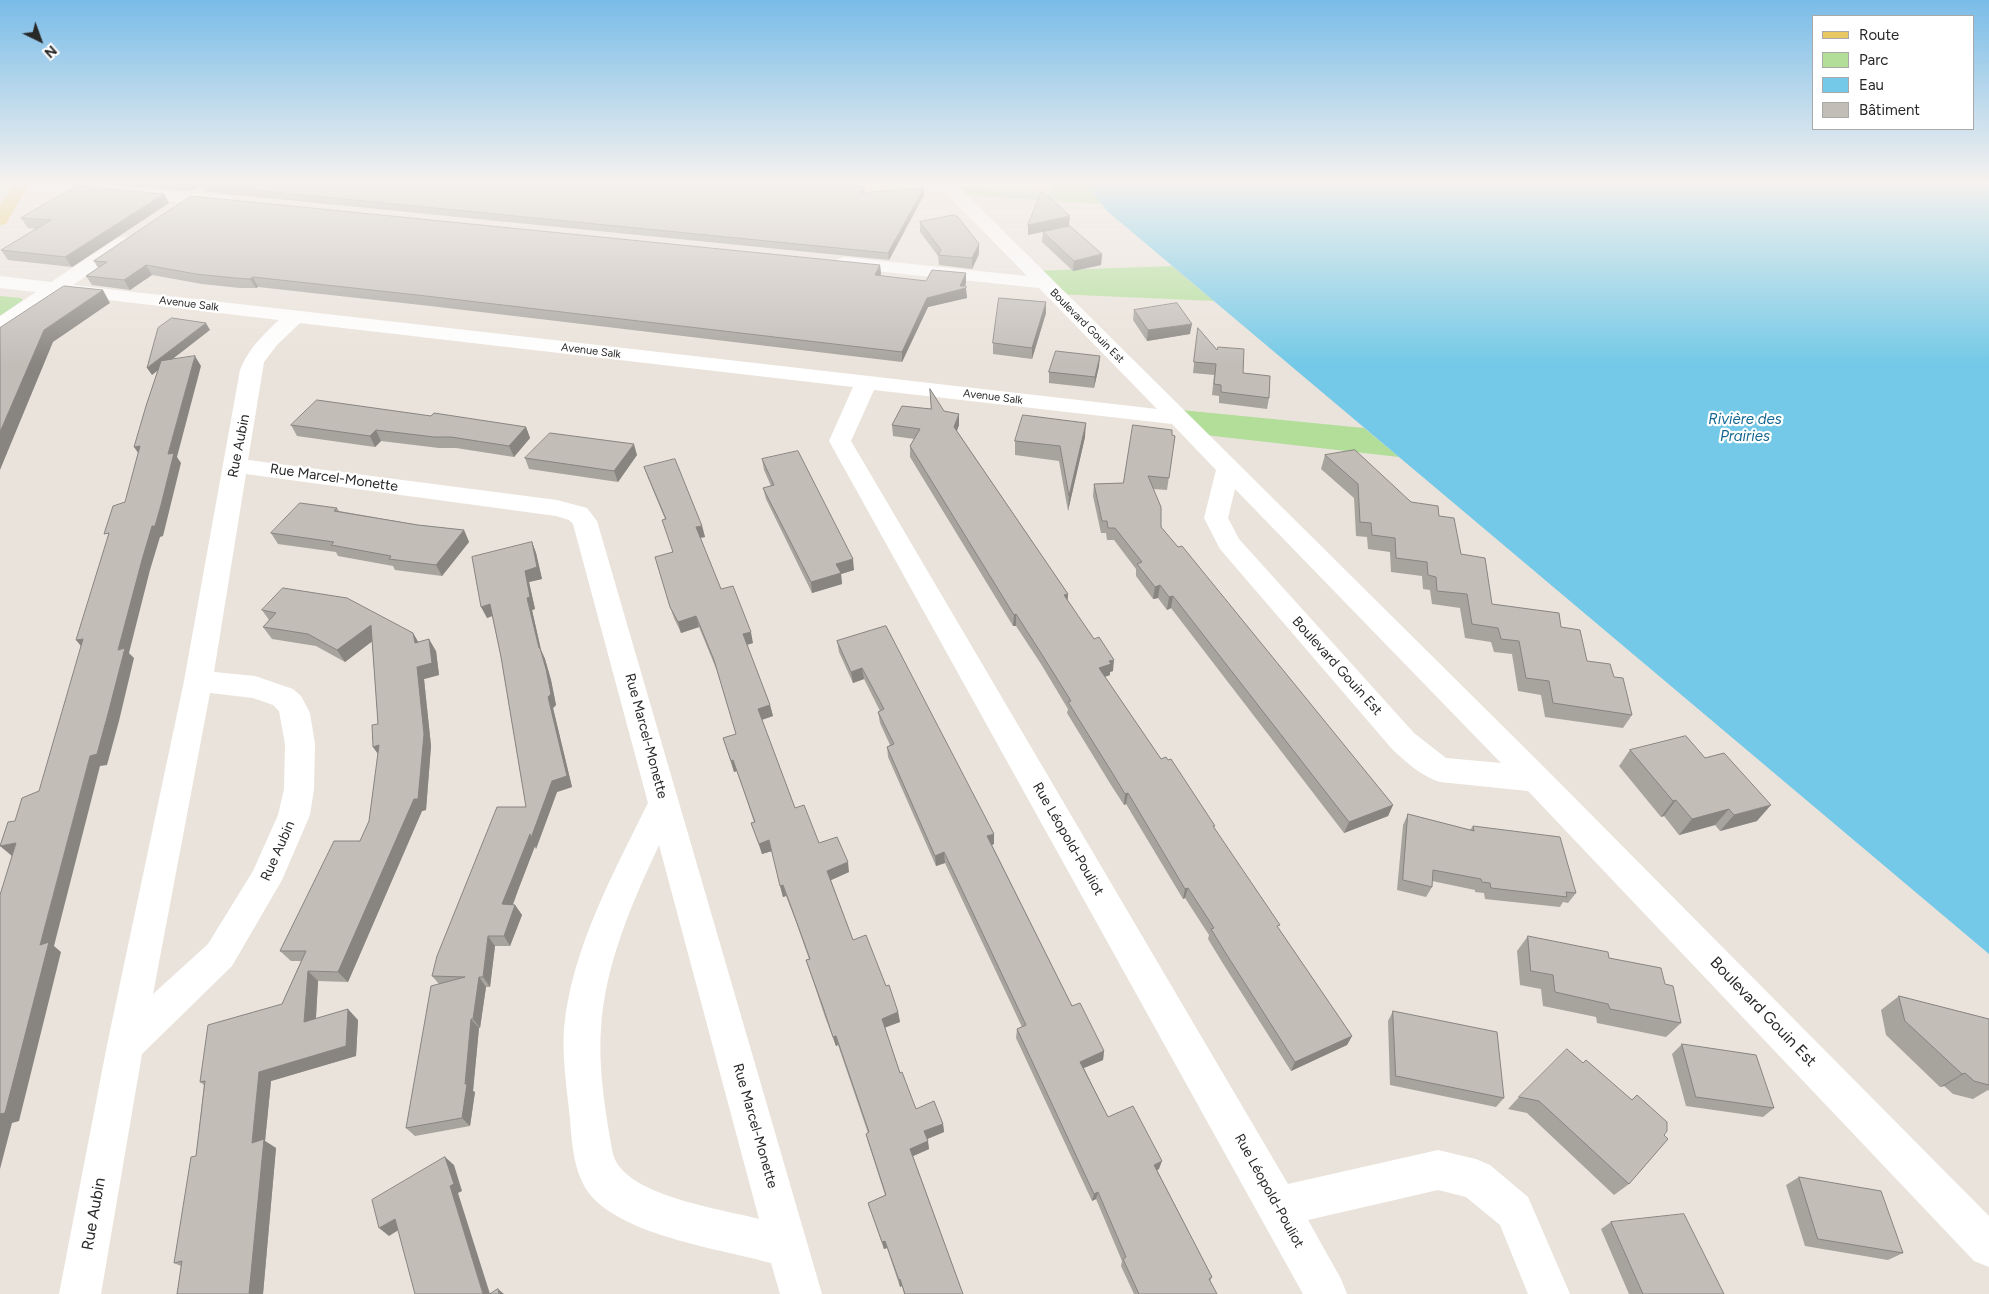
<!DOCTYPE html>
<html>
<head>
<meta charset="utf-8">
<style>
	body { margin:0 }
	#map { position:relative; width:1989px; height:1294px; overflow:hidden; background:#eae3db; font-family:Figtree,sans-serif }
	canvas { display:block }
	.legend { position:absolute; left:1812px; top:15px; width:162px; height:115px; box-sizing:border-box; background:#fff; border:1px solid #a9a9a9; margin:0; padding:6px 9px; list-style:none; font-size:15px; color:#282828 }
	.legend li { display:flex; align-items:center; gap:10px; height:25px }
	.legend b { width:25px; border:1px solid #a9a9a9 }
	.north { position:absolute; left:15px; top:15px; width:50px; height:50px; -webkit-text-stroke:4px #fff; paint-order:stroke; rotate:138deg; font-size:14px; font-weight:700; line-height:20px; text-align:center; color:#282828 }
	.north::after { content:''; display:block; margin:auto; width:18px; height:22px; background:#282828; clip-path:polygon(50% 0,100% 100%,50% 72%,0 100%) }
</style>
</head>
<body>
<div id="map">
<canvas width="1989" height="1294"></canvas>
<ul class="legend">
<li><b style="height:6px;background:#e8c862"></b>Route</li>
<li><b style="height:14px;background:#b2de9a"></b>Parc</li>
<li><b style="height:14px;background:#73c9e7"></b>Eau</li>
<li><b style="height:14px;background:#c2bdb7"></b>Bâtiment</li>
</ul>
<div class="north">N</div>
</div>
<script>
const c = document.querySelector('canvas').getContext('2d');
c.lineJoin = 'round';
function fillPath(path, color) {
  c.fillStyle = color;
  c.fill(path, 'evenodd');
}
function strokePath(path, color, width, dash) {
  c.strokeStyle = color;
  c.lineWidth = width;
  c.lineCap = dash ? 'butt' : 'round';
  c.setLineDash(dash || []);
  c.stroke(path);
}
function drawText(font, color, halo, rows, align = 'center') {
  c.font = font + ' Figtree,sans-serif';
  c.lineWidth = 4.5;
  c.setLineDash([]);
  c.textBaseline = 'middle';
  c.strokeStyle = halo;
  c.fillStyle = color;
  for (const [text, x, y, turn = 0] of rows) {
    c.save();
    c.translate(x, y);
    c.rotate((+turn || 0) * Math.PI / 180);
    c.textAlign = isNaN(turn) ? turn : align;
    if (halo) c.strokeText(text, 0, 0);
    c.fillText(text, 0, 0);
    c.restore();
  }
}
const green = new Path2D(`
	M1054 184H1086L1101 204 958 195 949 186 1051 193Z
	M1172 266 1214 301 1055 294 1032 271Z
	M0 296 21 298 23 300 0 316Z
	M1171 409 1364 428 1399 457 1196 434Z`);
const water = new Path2D(`
	M1086 184H1989V954L1107 211Z`);
const minor = new Path2D(`
	M20 184H84L226 196 232 197 235 201 232 205 226 206 28 189 22 188Z
	M911 184H956L1547 770 1989 1216V1267L1974 1261 1528 791 1440 782C1421 776 1407 763 1392 749L1220 549 1204 518 1216 470 1172 424 874 390 851 441 1288 1184 1438 1150 1476 1159 1490 1165 1528 1197 1570 1294H1528L1500 1225 1466 1197 1438 1190 1308 1220 1341 1279 1347 1294H1303L829 441 853 387 300 323 277 345 264 362 248 460 557 500 587 508 597 521 822 1294H780L771 1263C720 1249 633 1237 595 1200 574 1180 572 1145 570 1119 567 1089 562 1059 564 1028 572 948 613 874 648 803L573 524 569 520 556 516 246 474 214 672 255 676 293 689 301 696 310 713 315 744 314 789 310 815 282 880 232 966 142 1054 101 1294H59L107 1045 184 681 240 370C248 349 263 335 279 320L58 294 7 329 0 331V316L36 292 0 288V276L51 282 118 238 124 237 130 238 133 242 130 246 73 285 1157 409 1039 288 837 267 835 263 837 259 844 257 1027 276 944 191 913 188ZM1235 489 1501 763 1446 758 1414 733 1239 539 1228 518ZM210 693 253 698 273 705 279 711 285 744 284 789 278 815 253 871 208 944 153 994ZM659 845 759 1219C722 1209 624 1196 613 1154 606 1117 598 1067 601 1029 605 964 632 903 659 845Z`);
const major = new Path2D(`
	M13 184H29L6 224 0 225V205Z`);
const wall = new Path2D(`
	M103 184H857L856 185 864 186 865 193 924 195 889 260 207 192 204 188 198 187 189 191Z
	M164 194 169 203 72 267 8 260 1 250 36 229 28 228 21 218Z
	M920 222 979 254 972 269 939 265 938 256 920 232Z
	M1069 226 1102 254 1101 265 1073 271 1042 242 1043 232 1057 229 1028 235Z
	M94 261 880 265 881 274 880 276 926 281 966 273V283L965 286 967 298 928 307 902 362 430 306 258 287 256 288H240L202 284 152 275 130 290 92 285 86 276 98 268Z
	M1134 310 1190 334 1147 341 1133 320Z
	M1046 313 1032 359 993 354V343Z
	M1198 328 1217 350 1243 373 1269 398 1267 409 1219 403V396L1212 395 1214 375 1193 373Z
	M1099 366 1094 388 1049 383V372Z
	M944 411 959 425 957 431 1068 594V601L1113 671 1110 672V675L1105 677 1161 759 1214 828 1278 928 1352 1036 1347 1045 1291 1071 1222 962 1208 939 1209 935 1185 898 1183 899 1126 804 1124 805 1111 785 1067 713 1068 709 1041 664 1016 626H1013L910 457V446L914 439 893 436 892 425Z
	M431 416 526 427 530 438 514 457 456 448H439L381 441 375 447 297 436 291 425Z
	M1172 435 1175 436 1167 490 1153 489 1161 527 1393 805 1388 816 1344 833 1171 608 1167 610 1158 598 1153 599 1136 576V569L1114 540H1107L1106 533H1101L1093 496 1094 484 1123 483Z
	M1085 437 1068 511 1059 461 1015 455V441Z
	M637 455 618 482 529 469 525 458Z
	M1325 455 1411 502 1439 516 1461 554 1492 604 1561 627 1587 661 1614 677 1632 715 1623 728 1545 717 1541 695 1518 691 1512 654 1494 652 1491 642 1465 638 1460 608 1432 604 1430 590 1423 589 1422 576 1391 572 1390 552 1368 549 1367 537 1356 536 1354 498 1321 469Z
	M762 459 854 570 841 574 842 584 812 593 766 499 763 488 771 486 764 470Z
	M644 467 702 526 705 537 700 538 721 589 753 643 747 645 770 705 773 716 762 720 795 808 819 843 849 872 831 880 853 940 886 986 898 1012 900 1022 885 1027 900 1073 916 1109 943 1124 944 1132 927 1139 929 1149 913 1156 963 1294H904L902 1286 900 1287 887 1248 884 1249 868 1203 885 1195 868 1142 866 1134 868 1133 838 1045 836 1046 825 1017 806 960 809 959 796 922 786 896 783 897 772 851 762 854 751 823 754 822 737 771 734 772 723 738 736 734 717 671 699 627 681 633 674 618 670 607 673 553 665 519 648 478Z
	M337 508 339 511 418 525 464 530 469 542 442 576 395 570 393 566 338 556 336 552 278 544 271 533Z
	M532 542 536 553 542 579 529 582 535 609 532 610 541 650 545 659 551 680 556 705 553 708 572 787 557 792 536 849 535 846 519 887 513 905H515L522 915 510 946H495L490 987H486L480 1028H479L473 1091 475 1092 470 1126 415 1136 406 1128 439 984 432 976 526 807 501 657 492 616 487 618Z
	M262 610 413 633 418 642 436 651 439 675 424 679 431 746 426 810 422 811 348 982 318 981 316 1019 358 1020 356 1056 271 1081 265 1141 276 1148 263 1294H177L181 1266 174 1263 196 1156 204 1085 200 1082 282 1004 301 961H291L280 951 360 841 369 821 378 754 373 747 378 724 372 641 345 662 316 646 272 639 263 627 269 620Z
	M886 626 994 844 992 845 1072 1006 1104 1051 1103 1060 1084 1068 1108 1117 1159 1169 1157 1170 1212 1277 1210 1281 1217 1294H1134L1121 1266 1122 1261 1096 1199 1092 1201 1016 1038 1017 1029 1022 1027 945 863 936 866 888 757 887 747 890 745 880 723 878 712 880 711 864 679 853 683 839 652 837 641Z
	M1630 750 1757 821 1720 831 1715 825 1679 835 1664 816 1661 817 1619 766Z
	M1408 814 1470 830 1473 826 1576 893 1568 903 1563 902 1560 907 1485 899 1484 893 1475 892V890L1432 881V887L1426 897 1397 890 1403 825Z
	M1528 936 1609 958 1665 984 1681 1023 1666 1037 1597 1023 1596 1017 1543 1006 1541 989 1520 985 1517 951Z
	M1899 996 1989 1019V1091L1988 1090 1973 1099 1953 1094 1944 1086 1940 1087 1886 1035 1881 1010Z
	M1393 1011 1504 1098 1496 1107 1390 1085 1388 1021Z
	M1682 1044 1774 1108 1763 1117 1686 1106 1672 1054Z
	M1583 1063 1632 1100 1637 1095 1664 1135 1629 1184 1614 1195 1527 1113 1508 1109 1519 1097Z
	M1799 1177 1903 1253 1888 1260 1805 1246 1786 1185Z
	M1611 1222 1724 1294H1629L1601 1229Z`);
const shadedWall = new Path2D(`
	M185 184H196L198 187 189 191Z
	M864 186 865 193H860Z
	M924 188V195L889 260 888 253Z
	M164 194 169 203 72 267 65 257Z
	M1070 216 1069 226 1028 235V225Z
	M979 244V254L972 269V258Z
	M1102 254 1101 265 1073 271 1074 261Z
	M146 265 152 275 130 290 124 280Z
	M880 265 881 274 875 285V275Z
	M966 273V283L963 289 966 288 967 298 928 307 902 362V352L927 298 960 286Z
	M253 277 258 287 256 288 250 279Z
	M103 290 110 303 53 342 0 470V432L44 330Z
	M1046 302V313L1032 359V348Z
	M206 323 210 330 152 375 147 368Z
	M1192 324 1190 334 1147 341 1148 330Z
	M195 356 201 366 177 457 181 463 163 536 160 537 150 570 129 653 134 658 119 721 107 765 100 766 54 946 61 952 19 1121 12 1123 0 1169V1114L40 945 118 650 168 454Z
	M1100 356 1099 366 1094 388 1095 377Z
	M959 414V425L954 438V427Z
	M1086 423 1085 437 1068 511 1069 496Z
	M526 427 530 438 514 457 509 446Z
	M376 430 381 441 375 447 370 436Z
	M634 444 637 455 618 482 614 471Z
	M140 446 141 457 134 447Z
	M702 526 705 537 699 538 696 527Z
	M464 530 469 542 442 576 436 565Z
	M532 542 536 553 542 579 529 582 535 609 532 610 541 650 545 659 551 680 556 705 553 708 572 787 557 792 536 849 535 846 509 914 502 904 513 877 548 697 539 648 527 598 525 571Z
	M853 559 854 570 841 574 842 584 812 593 811 582 836 564Z
	M1160 585 1158 598 1153 599 1155 587Z
	M1068 594 1067 605 1064 595Z
	M1173 596 1171 608 1167 610 1169 597Z
	M490 604 495 615 487 618 481 607Z
	M1016 614V626H1013L1014 615Z
	M696 616 699 627 681 633 678 622Z
	M371 625 378 637 345 662 337 650Z
	M751 632 753 643 746 645 743 634Z
	M413 633 420 645 415 643Z
	M83 639 85 651 76 640Z
	M429 639 436 651 439 675 424 679 431 746 426 810 422 811 348 982 338 972 417 667Z
	M1114 660 1113 671 1110 672V675L1098 679 1099 668 1109 661Z
	M862 668 864 679 853 683 851 672Z
	M770 705 773 716 761 720 758 709Z
	M379 745 381 758 373 747Z
	M733 760 737 771 734 772 731 761Z
	M1128 793 1126 804 1124 805 1125 794Z
	M1676 800 1664 816 1661 817 1673 801Z
	M1393 805 1388 816 1344 833 1349 822Z
	M1771 805 1757 821 1720 831 1734 815Z
	M1729 809 1715 825 1679 835 1692 819Z
	M994 834V844L987 847V836Z
	M769 840 772 851 762 854 759 844Z
	M16 843 12 856 0 846Z
	M944 852 945 863 936 866 935 856Z
	M848 862 849 872 829 881 827 871Z
	M783 885 786 896 783 897 780 886Z
	M1188 888 1185 898 1183 899 1185 889Z
	M515 905 522 915 510 946 504 936Z
	M488 936 495 946 490 987 483 977Z
	M308 971 318 981 315 1032 304 1022Z
	M479 977 486 987 480 1028 473 1019Z
	M348 1009 358 1020 356 1056 271 1081 265 1141 276 1148 263 1294H249L252 1143 259 1072Z
	M898 1012 900 1022 884 1028 882 1019Z
	M471 1019 479 1028 473 1091 475 1092 470 1126 462 1118Z
	M836 1036 838 1045 836 1046 833 1037Z
	M1352 1036 1347 1045 1291 1071 1295 1062Z
	M1104 1051 1103 1060 1079 1070 1080 1062Z
	M1965 1073 1944 1086 1940 1087 1962 1074Z
	M943 1124 944 1132 925 1140 924 1131Z
	M928 1141 929 1149 911 1157 910 1149Z
	M445 1157 454 1165 462 1191 458 1193 490 1294H483L450 1186Z
	M1162 1161 1159 1169 1152 1173 1154 1165Z
	M1098 1192 1096 1199 1092 1201 1094 1194Z
	M395 1219 405 1226 389 1236 379 1228Z
	M885 1241 887 1248 884 1249 882 1242Z
	M900 1279 902 1286 900 1287 899 1280Z
	M498 1289 504 1294H499Z`);
const building = new Path2D(`
	M202 184H851V185L864 186 860 193 924 188 888 253 203 185Z
	M76 186 164 194 65 257 1 250 51 220 21 218Z
	M1042 191 1070 216 1028 225Z
	M191 196 880 265 875 275 926 281 932 270 966 273 960 286H966V288L927 298 902 352 426 296 253 277 250 279 235 278 196 274 146 265 124 280 86 276 107 262 94 261Z
	M954 215 958 217 979 244 972 258 938 255 941 250 920 222Z
	M1070 226 1102 254 1074 261 1043 232Z
	M64 286 103 290 44 330 0 432V328Z
	M999 298 1046 302 1032 348 993 343Z
	M1177 303 1192 324 1148 330 1134 310Z
	M172 318 206 323 147 368 158 328Z
	M1198 328 1217 350 1218 347 1244 349 1243 373 1270 376 1269 398 1221 392V385L1214 384 1216 364 1194 362Z
	M1056 351 1100 356 1095 377 1049 372Z
	M195 356 168 454 174 453 161 505 155 526H152L142 560 118 650 125 648 109 710 97 754 90 756 40 945 49 942 5 1113 0 1114V895L16 843 0 846 8 822 15 821 22 798 39 791 83 639 76 640 109 533 104 534 113 506 125 502 140 446 134 447 146 406 161 361Z
	M930 389 944 411 959 414 954 427 1068 594 1064 595 1094 639 1099 637 1114 660 1109 661 1111 664 1099 668 1161 759 1166 757 1168 760 1171 759 1215 826H1213L1280 925 1277 926 1352 1036 1295 1062 1225 952 1211 929 1214 928 1188 888 1185 889 1128 793 1125 794 1113 774 1068 702 1071 701 1041 653 1016 614 1014 615 910 446 920 429 892 425 902 406 931 409Z
	M317 400 431 416 434 413 526 427 509 446 451 437H434L376 430 370 436 291 425Z
	M1023 415 1086 423 1069 496 1060 446 1015 441Z
	M1133 425 1172 430V435L1175 436 1169 478 1148 476 1161 507V527L1178 547 1182 546 1393 805 1349 822 1173 596 1169 597 1160 585 1155 587 1137 564 1142 562 1115 528H1108L1107 521H1102L1094 484 1123 483Z
	M550 433 634 444 614 471 525 458Z
	M1355 450 1411 502 1438 506 1439 516 1454 518 1461 554 1485 558 1492 604 1559 613 1561 627 1580 630 1587 661 1610 664 1614 677 1623 678 1632 715 1553 703 1549 681 1526 678 1519 641 1501 639 1498 628 1472 624 1467 594 1437 591 1436 577 1428 575 1427 562 1396 558 1395 538 1372 535 1371 523 1360 522 1358 484 1325 455Z
	M798 451 853 559 836 564 841 573 811 582 763 488 774 485 762 459Z
	M675 459 702 526 696 527 721 589 733 586 751 632 743 634 770 705 758 709 795 808 804 805 819 843 837 837 848 862 827 871 853 940 866 935 886 986 889 985 898 1012 882 1019 900 1073 902 1072 916 1109 934 1101 943 1124 924 1131 928 1141 910 1149 963 1294H905L900 1279 899 1280 885 1241 882 1242 868 1203 886 1195 866 1134 869 1132 836 1036 833 1037 823 1007 806 960 810 959 793 912 783 885 780 886 769 840 759 844 751 823 755 822 733 760 731 761 723 738 736 734 714 660 696 616 678 622 670 607 655 557 673 552 662 520 666 519 644 467Z
	M300 503 337 508 334 511 418 525 464 530 436 565 389 559 391 556 331 545 334 542 271 533Z
	M532 542 537 567 525 571 530 597 527 598 539 648H540L546 669 551 694 548 697 567 776 552 781 531 838 530 834 513 877 502 904 515 905 504 936H488L483 977H479L473 1019H471L465 1084H467L462 1118 406 1128 431 986 465 977 432 976 437 956 497 807H526L501 657 490 604 481 607 472 557Z
	M283 588 347 598 413 633 415 643 429 639 432 663 417 667 424 734 418 799H414L338 972 308 971 304 1022 348 1009 346 1046 259 1072 252 1143 264 1139 249 1294H177L182 1261 174 1263 191 1157 196 1156 205 1081 200 1082 208 1025 282 1004 306 951H280L334 841H360L369 821 379 745 373 747 372 725 378 724 371 625 337 650 308 634 263 627 276 613 262 610Z
	M886 626 994 834 987 836 1072 1006 1080 1003 1104 1051 1080 1062 1108 1117 1133 1106 1162 1161 1154 1165 1212 1277 1209 1279 1217 1294H1139L1123 1259 1126 1257 1098 1192 1094 1194 1017 1029 1026 1025 944 852 935 856 887 747 894 744 878 712 884 709 862 668 851 672 837 641Z
	M1686 736 1705 758 1724 753 1771 805 1734 815 1729 809 1692 819 1676 800 1673 801 1630 750Z
	M1408 814 1474 831 1473 826 1560 837 1576 893 1566 892 1567 897 1491 888 1490 883 1482 882 1481 879 1433 870 1432 887 1403 880Z
	M1528 936 1608 952 1609 958 1661 968 1665 984 1673 986 1681 1023 1610 1009 1608 1004 1555 992 1553 975 1531 971Z
	M1899 996 1989 1019V1085L1974 1081 1965 1073 1962 1074 1905 1021Z
	M1393 1011 1497 1032 1504 1098 1396 1076Z
	M1682 1044 1756 1055 1774 1108 1696 1097Z
	M1567 1049 1583 1063 1586 1060 1632 1100 1637 1095 1667 1122V1131L1664 1135 1668 1139 1629 1184 1539 1101 1519 1097Z
	M445 1157 454 1184 450 1186 483 1294H415L395 1219 379 1228 372 1200Z
	M1799 1177 1881 1191 1903 1253 1818 1239Z
	M1684 1214 1724 1294H1643L1611 1222Z
	M498 1289 499 1294H490Z`);
const farStreetnames = [
	["Avenue Salk",189,304,7],
	["Boulevard Gouin Est",1087,326,45],
	["Avenue Salk",591,351,7],
	["Avenue Salk",993,397,7]
];
const streetNames = [
	["Rue Aubin",239,446,-79],
	["Rue Marcel-Monette",334,478,8],
	["Boulevard Gouin Est",1337,666,48],
	["Rue Marcel-Monette",646,736,75],
	["Rue Léopold-Pouliot",1068,839,60],
	["Rue Aubin",278,851,-66],
	["Rue Marcel-Monette",755,1126,74],
	["Rue Léopold-Pouliot",1269,1191,61]
];
const waterNames = [
	["Rivière des",1745,420],
	["Prairies",1745,437]
];
const nearStreetnames = [
	["Boulevard Gouin Est",1763,1012,46],
	["Rue Aubin",94,1214,-80]
];
fillPath(green, '#b2de9a');
fillPath(water, '#73c9e7');
fillPath(minor, '#fff');
fillPath(major, '#e8c862');
fillPath(wall, '#a7a39d');
fillPath(shadedWall, '#888480');
fillPath(building, '#c2bdb7');
strokePath(building, '#888480', 1);
const sky = c.createLinearGradient(0, 0, 0, 365);
sky.addColorStop(0, '#79bce8');
sky.addColorStop(0.5, '#f6f2ef');
sky.addColorStop(1, '#f6f2ef00');
c.fillStyle = sky;
c.fillRect(0, 0, 1989, 365);
drawText('11px', '#282828', '#fff', farStreetnames);
drawText('14px', '#282828', '#fff', streetNames);
drawText('italic 15px', '#146790', '#fff', waterNames);
drawText('16px', '#282828', '#fff', nearStreetnames);
</script>
</body>
</html>
